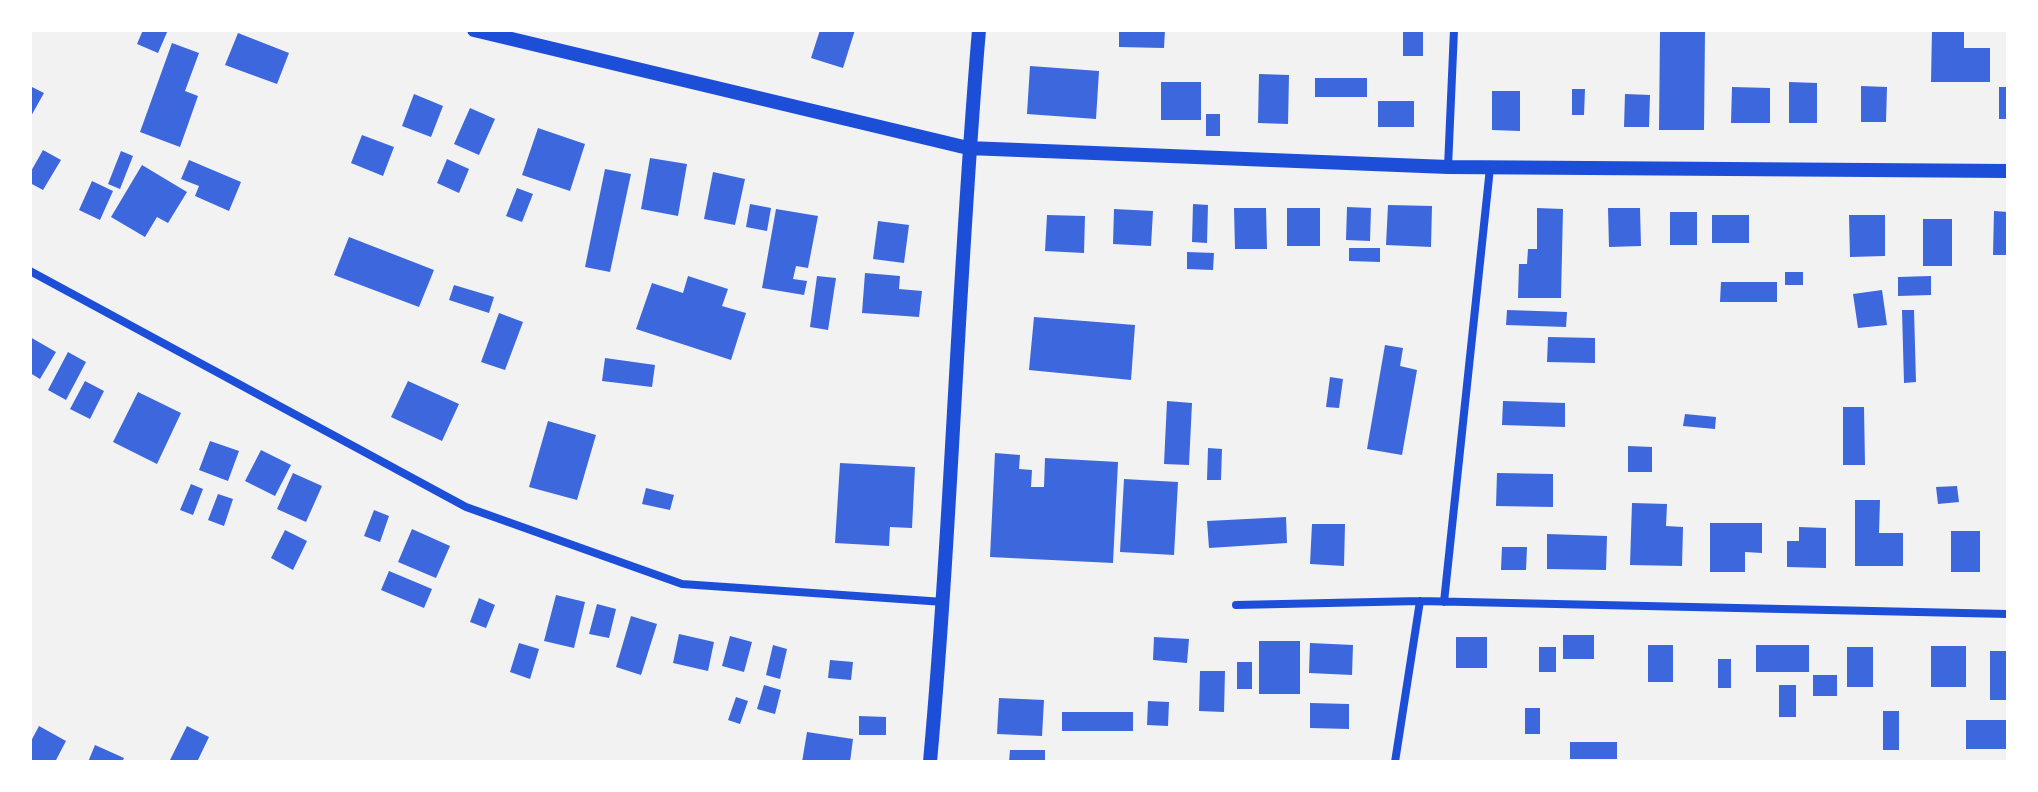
<!DOCTYPE html>
<html>
<head>
<meta charset="utf-8">
<style>
	body { margin:0 }
	#map { position:relative; width:2038px; height:792px; overflow:hidden; background:#f2f2f2; font-family:"Golos Text",sans-serif }
	canvas { display:block }
	.frame { position:absolute; inset:0; border:32px solid #fff; pointer-events:none }
</style>
</head>
<body>
<div id="map">
<canvas width="2038" height="792"></canvas>
<div class="frame"></div>
</div>
<script>
const c = document.querySelector('canvas').getContext('2d');
c.lineJoin = 'round';
function fillPath(path, color) {
  c.fillStyle = color;
  c.fill(path, 'evenodd');
}
function strokePath(path, color, width, dash) {
  c.strokeStyle = color;
  c.lineWidth = width;
  c.lineCap = dash ? 'butt' : 'round';
  c.setLineDash(dash || []);
  c.stroke(path);
}
const building = new Path2D(`
	M143 30H168L158 53 137 44Z
	M820 30H855L843 68 811 58Z
	M1119 30H1165L1164 48 1119 47Z
	M1403 30H1423V56H1403Z
	M1932 30H1964V48H1990V82H1931Z
	M1660 31H1705L1704 130H1659Z
	M238 33 289 53 277 84 225 65Z
	M172 43 199 53 185 91 198 96 180 147 140 132Z
	M1030 66 1099 71 1096 119 1027 114Z
	M1259 74 1289 75 1288 124 1258 123Z
	M1315 78H1367V97H1315Z
	M1161 82H1201V120H1161Z
	M1789 82 1817 83V123H1789Z
	M1861 86 1887 87 1886 122H1861Z
	M32 87 44 93 30 118V90Z
	M1732 87 1770 88V123H1731Z
	M1999 87H2008V119H1999Z
	M1572 89H1585L1584 115H1572Z
	M1492 91H1520V131L1492 130Z
	M414 94 443 106 431 137 402 126Z
	M1625 94 1650 95 1649 127H1624Z
	M1378 101H1414V127H1378Z
	M470 108 495 119 479 155 454 144Z
	M1206 114H1220V136H1206Z
	M538 128 585 144 570 191 522 175Z
	M362 135 394 147 383 176 351 163Z
	M43 150 61 160 43 190 30 183V173Z
	M121 151 133 156 120 189 108 184Z
	M650 158 687 164 678 216 641 209Z
	M447 159 469 169 459 193 437 183Z
	M189 160 241 182 229 211 195 196 199 186 181 179Z
	M142 165 187 192 168 223 157 217 145 237 111 217Z
	M605 169 631 174 610 272 585 267Z
	M713 172 745 179 735 225 704 219Z
	M92 181 113 191 100 220 79 210Z
	M517 188 533 194 522 222 506 216Z
	M750 204 771 208 767 231 746 227Z
	M1193 204 1208 205 1207 243 1192 242Z
	M1388 205 1432 206 1431 247 1386 245Z
	M1347 207 1371 208 1370 241 1346 240Z
	M1234 208H1266L1267 249H1235Z
	M1287 208H1320V246H1287Z
	M1537 208 1563 209 1561 298H1518L1519 264H1527L1528 249H1537Z
	M1608 208H1640L1641 246 1609 247Z
	M776 209 818 216 808 268 796 266 793 279 807 281 804 295 762 288Z
	M1114 209 1153 211 1151 246 1113 244Z
	M1994 211 2008 212V255H1993Z
	M1670 212H1697V245H1670Z
	M1047 215 1085 216 1084 253 1045 251Z
	M1712 215H1749V243H1712Z
	M1849 215H1885V256L1850 257Z
	M1923 219H1952V266H1923Z
	M878 221 909 225 904 263 873 259Z
	M349 237 434 270 419 307 334 275Z
	M1349 248H1380V262L1349 261Z
	M1187 252 1214 253 1213 270 1187 269Z
	M1785 272H1803V285H1785Z
	M865 273 900 276 899 289 922 291 919 317 862 313Z
	M688 276 728 289 722 306 746 313 731 360 636 329 652 283 683 293Z
	M817 276 836 278 828 330 810 327Z
	M1931 276V295L1898 296V277Z
	M1721 282H1777V302H1720Z
	M454 285 494 297 489 313 449 300Z
	M1882 290 1887 325 1858 328 1853 294Z
	M1507 310 1567 312 1566 327 1506 325Z
	M1902 310H1914L1916 382 1904 383Z
	M499 313 523 322 505 370 481 362Z
	M1034 317 1135 325 1131 380 1029 370Z
	M30 337 56 352 40 379 30 373Z
	M1548 337 1595 338V363L1547 362Z
	M1385 345 1403 348 1400 366 1417 370 1402 455 1367 449Z
	M68 352 86 362 66 400 48 390Z
	M605 358 655 365 652 387 602 381Z
	M1330 377 1343 379 1339 408 1326 407Z
	M85 381 104 391 90 419 70 409Z
	M408 381 459 404 442 441 391 417Z
	M138 392 181 413 157 464 113 442Z
	M1167 401 1192 403 1189 465 1164 464Z
	M1503 401 1565 403V427L1502 425Z
	M1843 407H1864L1865 465H1843Z
	M1685 414 1716 417 1715 429 1683 426Z
	M548 421 596 435 577 500 529 487Z
	M210 441 239 451 228 481 199 470Z
	M1628 446 1652 447V472H1628Z
	M1208 448 1222 449 1221 480H1207Z
	M261 450 291 465 275 496 245 481Z
	M995 453 1020 455 1019 469 1032 470 1031 487H1044L1045 458 1118 462 1113 563 990 557Z
	M840 463 915 467 912 528 890 527 889 546 835 543Z
	M293 473 322 486 306 522 277 509Z
	M1497 473 1553 474V507L1496 506Z
	M1124 479 1178 482 1174 555 1120 552Z
	M191 484 203 489 193 515 180 510Z
	M1957 486 1959 502 1938 504 1936 487Z
	M646 488 674 495 670 510 642 504Z
	M218 494 233 499 224 526 208 520Z
	M1855 500H1880L1879 533H1903V566H1855Z
	M1632 503 1667 504 1666 526 1683 527 1682 566 1630 565Z
	M374 510 389 516 380 542 364 536Z
	M1286 517 1287 543 1209 548 1207 521Z
	M1710 523H1762V553L1745 552V572H1710Z
	M1312 524H1345L1344 566 1310 564Z
	M1799 527 1826 528V568L1787 567V541H1799Z
	M412 529 450 546 436 578 398 562Z
	M285 530 307 541 293 570 271 558Z
	M1951 531H1980V572H1951Z
	M1547 534 1607 536 1606 570 1547 569Z
	M1502 547H1527L1526 570H1501Z
	M389 571 432 589 424 608 381 590Z
	M556 595 585 602 574 648 544 641Z
	M479 598 495 605 486 628 470 622Z
	M597 604 616 609 609 638 589 634Z
	M631 616 657 624 641 675 616 667Z
	M679 634 714 642 708 671 673 663Z
	M1563 635H1594V659H1563Z
	M730 636 752 642 744 672 722 666Z
	M1154 637 1189 639 1187 663 1153 660Z
	M1456 637H1487V668H1456Z
	M1259 641H1300V694H1259Z
	M519 643 539 649 530 679 510 672Z
	M1310 643 1353 645 1352 675 1309 673Z
	M773 645 787 649 780 679 766 675Z
	M1648 645H1673V682H1648Z
	M1756 645H1809V672H1756Z
	M1931 646H1966V687H1931Z
	M1539 647H1556V672H1539Z
	M1847 647H1873V687H1847Z
	M1990 651H2008V700H1990Z
	M1718 659H1731V688H1718Z
	M830 660 853 662 851 680 828 678Z
	M1237 662H1252V689H1237Z
	M1200 671H1225L1224 712 1199 711Z
	M1813 675H1837V696H1813Z
	M764 685 781 690 775 714 757 709Z
	M1779 685H1796V717H1779Z
	M736 697 748 701 740 724 728 720Z
	M999 698 1044 700 1042 736 997 734Z
	M1148 701 1169 702 1168 726 1147 725Z
	M1310 703 1349 704V729L1310 728Z
	M1525 708H1540V734H1525Z
	M1883 711H1899V750H1883Z
	M1062 712H1133V731H1062Z
	M859 716 886 717V735H859Z
	M1966 720H2008V749H1966Z
	M39 726 66 741 55 762H30V743Z
	M187 726 209 737 197 762H169Z
	M807 732 853 739 850 762H802Z
	M1570 742H1617V759H1570Z
	M95 745 124 758 122 762H88Z
	M1010 750H1045V762H1009Z`);
const minor = new Path2D(`
	M1448 167 1454 30
	M30 271 466 507 682 584 944 602
	M1444 602 1490 168
	M1236 605 1420 601 2008 614
	M1395 762 1420 601`);
const tertiary = new Path2D(`
	M474 30 968 148 1448 167 2008 171
	M930 762C952 518 958 274 979 30`);
fillPath(building, '#3d67dc');
strokePath(minor, '#1d4ed8', 8);
strokePath(tertiary, '#1d4ed8', 14);
</script>
</body>
</html>
